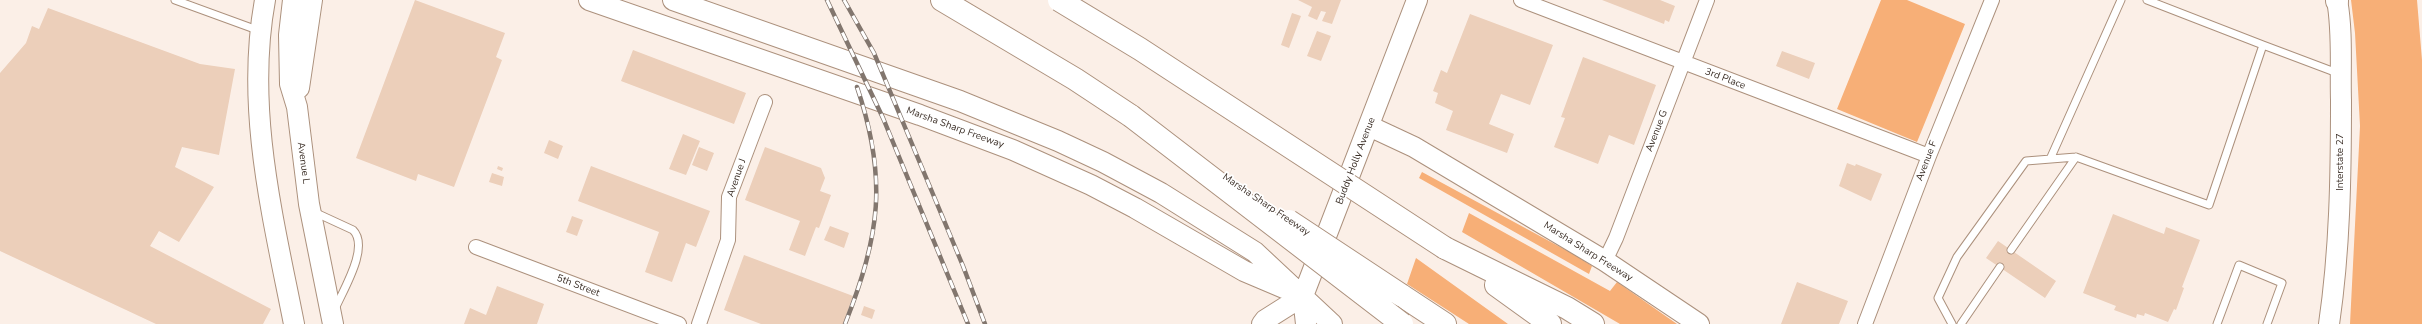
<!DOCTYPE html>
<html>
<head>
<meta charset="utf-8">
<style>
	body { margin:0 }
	canvas { display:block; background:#fbefe7 }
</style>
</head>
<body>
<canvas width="2422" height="324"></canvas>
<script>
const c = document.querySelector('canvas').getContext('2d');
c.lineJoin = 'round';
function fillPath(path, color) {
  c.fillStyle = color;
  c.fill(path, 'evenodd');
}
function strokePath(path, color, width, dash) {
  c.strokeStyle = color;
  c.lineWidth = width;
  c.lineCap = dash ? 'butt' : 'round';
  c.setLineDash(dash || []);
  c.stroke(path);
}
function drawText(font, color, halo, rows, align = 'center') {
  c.font = font + ' "Nunito Sans",sans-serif';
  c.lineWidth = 3.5;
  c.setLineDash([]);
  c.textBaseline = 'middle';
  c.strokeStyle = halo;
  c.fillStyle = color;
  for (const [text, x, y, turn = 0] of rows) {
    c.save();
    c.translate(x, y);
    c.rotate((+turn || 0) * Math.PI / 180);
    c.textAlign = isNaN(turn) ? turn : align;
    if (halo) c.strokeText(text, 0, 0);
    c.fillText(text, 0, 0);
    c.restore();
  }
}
const green = new Path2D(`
	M1881 0H1907L1965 24 1917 142 1837 109Z
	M2351 0H2417L2422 60V324H2350L2360 126 2355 33Z
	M1422 172 1573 254 1592 266 1589 274 1419 178Z
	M1469 213 1610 291 1617 282 1677 324H1620L1462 232Z
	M1416 258 1508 324H1469L1407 284Z`);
const building = new Path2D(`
	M415 0 505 33 496 57 502 60 454 187 418 174 416 181 356 158Z
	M1298 0H1341L1332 24 1322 21 1326 12 1321 11 1317 20 1308 16 1312 7Z
	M1602 0H1660L1675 6 1669 22 1665 20 1664 24Z
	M48 8 200 64 235 69 219 155 182 147 175 167 214 187 179 242 159 231 150 246 271 309 263 324H156L0 251V73L26 43 32 26 39 29Z
	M1292 13 1301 16 1289 48 1281 45Z
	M1470 14 1553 45 1530 105 1501 94 1489 124 1514 134 1507 153 1446 130 1453 111 1435 103 1438 93 1433 91 1441 70 1447 73Z
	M1317 31 1331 36 1321 61 1307 56Z
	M633 50 746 93 734 124 621 81Z
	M1782 51 1815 63 1809 79 1776 66Z
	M1583 57 1656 85 1634 145 1609 135 1598 164 1554 147 1565 118 1561 117Z
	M683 134 700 141 686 175 669 169Z
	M549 140 563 146 558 159 544 153Z
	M699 147 714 153 707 171 692 165Z
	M765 147 821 168 825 178 820 191 831 195 819 228 816 227 805 256 789 250 800 221 745 200Z
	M1847 163 1855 166 1856 164 1882 174 1871 201 1839 186Z
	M498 166 503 168 502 171 497 169Z
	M591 166 710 211 696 247 686 243 672 282 645 272 659 232 578 201Z
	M492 173 504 177 502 186 489 182Z
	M2113 214 2164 234 2166 227 2200 240 2182 287 2184 288 2176 310 2174 309 2168 322 2145 313 2144 316 2137 314 2136 318 2114 310 2116 306 2083 293Z
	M572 216 583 220 577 236 566 232Z
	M830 226 849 233 844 248 824 240Z
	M1998 241 2056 281 2045 298 1986 258Z
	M744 255 853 296 843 324H761L724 310Z
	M1797 282 1848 301 1839 324H1781Z
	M497 286 544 304 537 324H464L470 308 486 315Z
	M864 306 875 310 872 319 861 315Z`);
const lane = new Path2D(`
	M175 0 260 31
	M2263 45 2340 74
	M2051 157 2121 0
	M314 212 353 230C370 247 343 290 335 309
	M2011 250 2076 157
	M1952 324 1938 298 1957 257 2026 161 2076 157 2209 205 2263 45 2147 0
	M1961 324 2000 267
	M2217 324 2239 265 2282 283 2267 324`);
const street = new Path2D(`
	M1521 0 1929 156
	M476 247 679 324
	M1605 261 1616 238 1707 0
	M699 324 728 240 729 197 765 102
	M1865 324 1929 156 1992 0`);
const secondary = new Path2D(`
	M265 0C245 109 273 217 294 324
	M293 0 289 35 290 84 297 107 309 204 333 324
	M589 0 920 115 1013 150 1091 185 1135 208 1244 271 1303 296
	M673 0 960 101 1058 141 1103 162 1161 193 1255 252 1332 324
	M299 88 312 0
	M1369 126 1414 147 1605 261 1699 324
	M1262 324 1265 320 1303 296
	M1306 324 1303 296 1417 0
	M2329 324C2340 249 2341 175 2341 100 2340 68 2343 32 2337 0`);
const highway = new Path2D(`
	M942 0 1075 79 1131 116
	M2337 0V1
	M1445 248 1567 308 1593 324
	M1496 285 1550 324
	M1401 295 1445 324`);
const rail = new Path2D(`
	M827 0 883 118 968 324
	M844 0 874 53 963 266 985 324
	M845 324C880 235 888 179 857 87`);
const highwayBridge = new Path2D(`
	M1059 0 1140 49 1445 248
	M1131 116 1402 324
	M1289 221 1401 295`);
const streetNames = [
	["3rd Place",1725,79,21],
	["Marsha Sharp Freeway",955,128,20],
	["Avenue G",1657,131,-69],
	["Buddy Holly Avenue",1356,161,-69],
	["Avenue F",1927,161,-69],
	["Interstate 27",2341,162,-90],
	["Avenue L",303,163,82],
	["Avenue J",737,178,-71],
	["Marsha Sharp Freeway",1266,205,34],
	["Marsha Sharp Freeway",1588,252,32],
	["5th Street",578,286,21]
];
fillPath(green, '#f7af77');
fillPath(building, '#eccfba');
strokePath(lane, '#ac917d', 9);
strokePath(street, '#ac917d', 16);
strokePath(secondary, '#ac917d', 22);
strokePath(highway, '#ac917d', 24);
strokePath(lane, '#fff', 7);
strokePath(street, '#fff', 14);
strokePath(secondary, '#fff', 20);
strokePath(highway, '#fff', 22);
strokePath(rail, '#82766e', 4.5);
strokePath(rail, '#fff', 3, [9]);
strokePath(highwayBridge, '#ac917d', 24, []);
strokePath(highwayBridge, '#fff', 22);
drawText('10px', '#3d3129', '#fff', streetNames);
</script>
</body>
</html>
